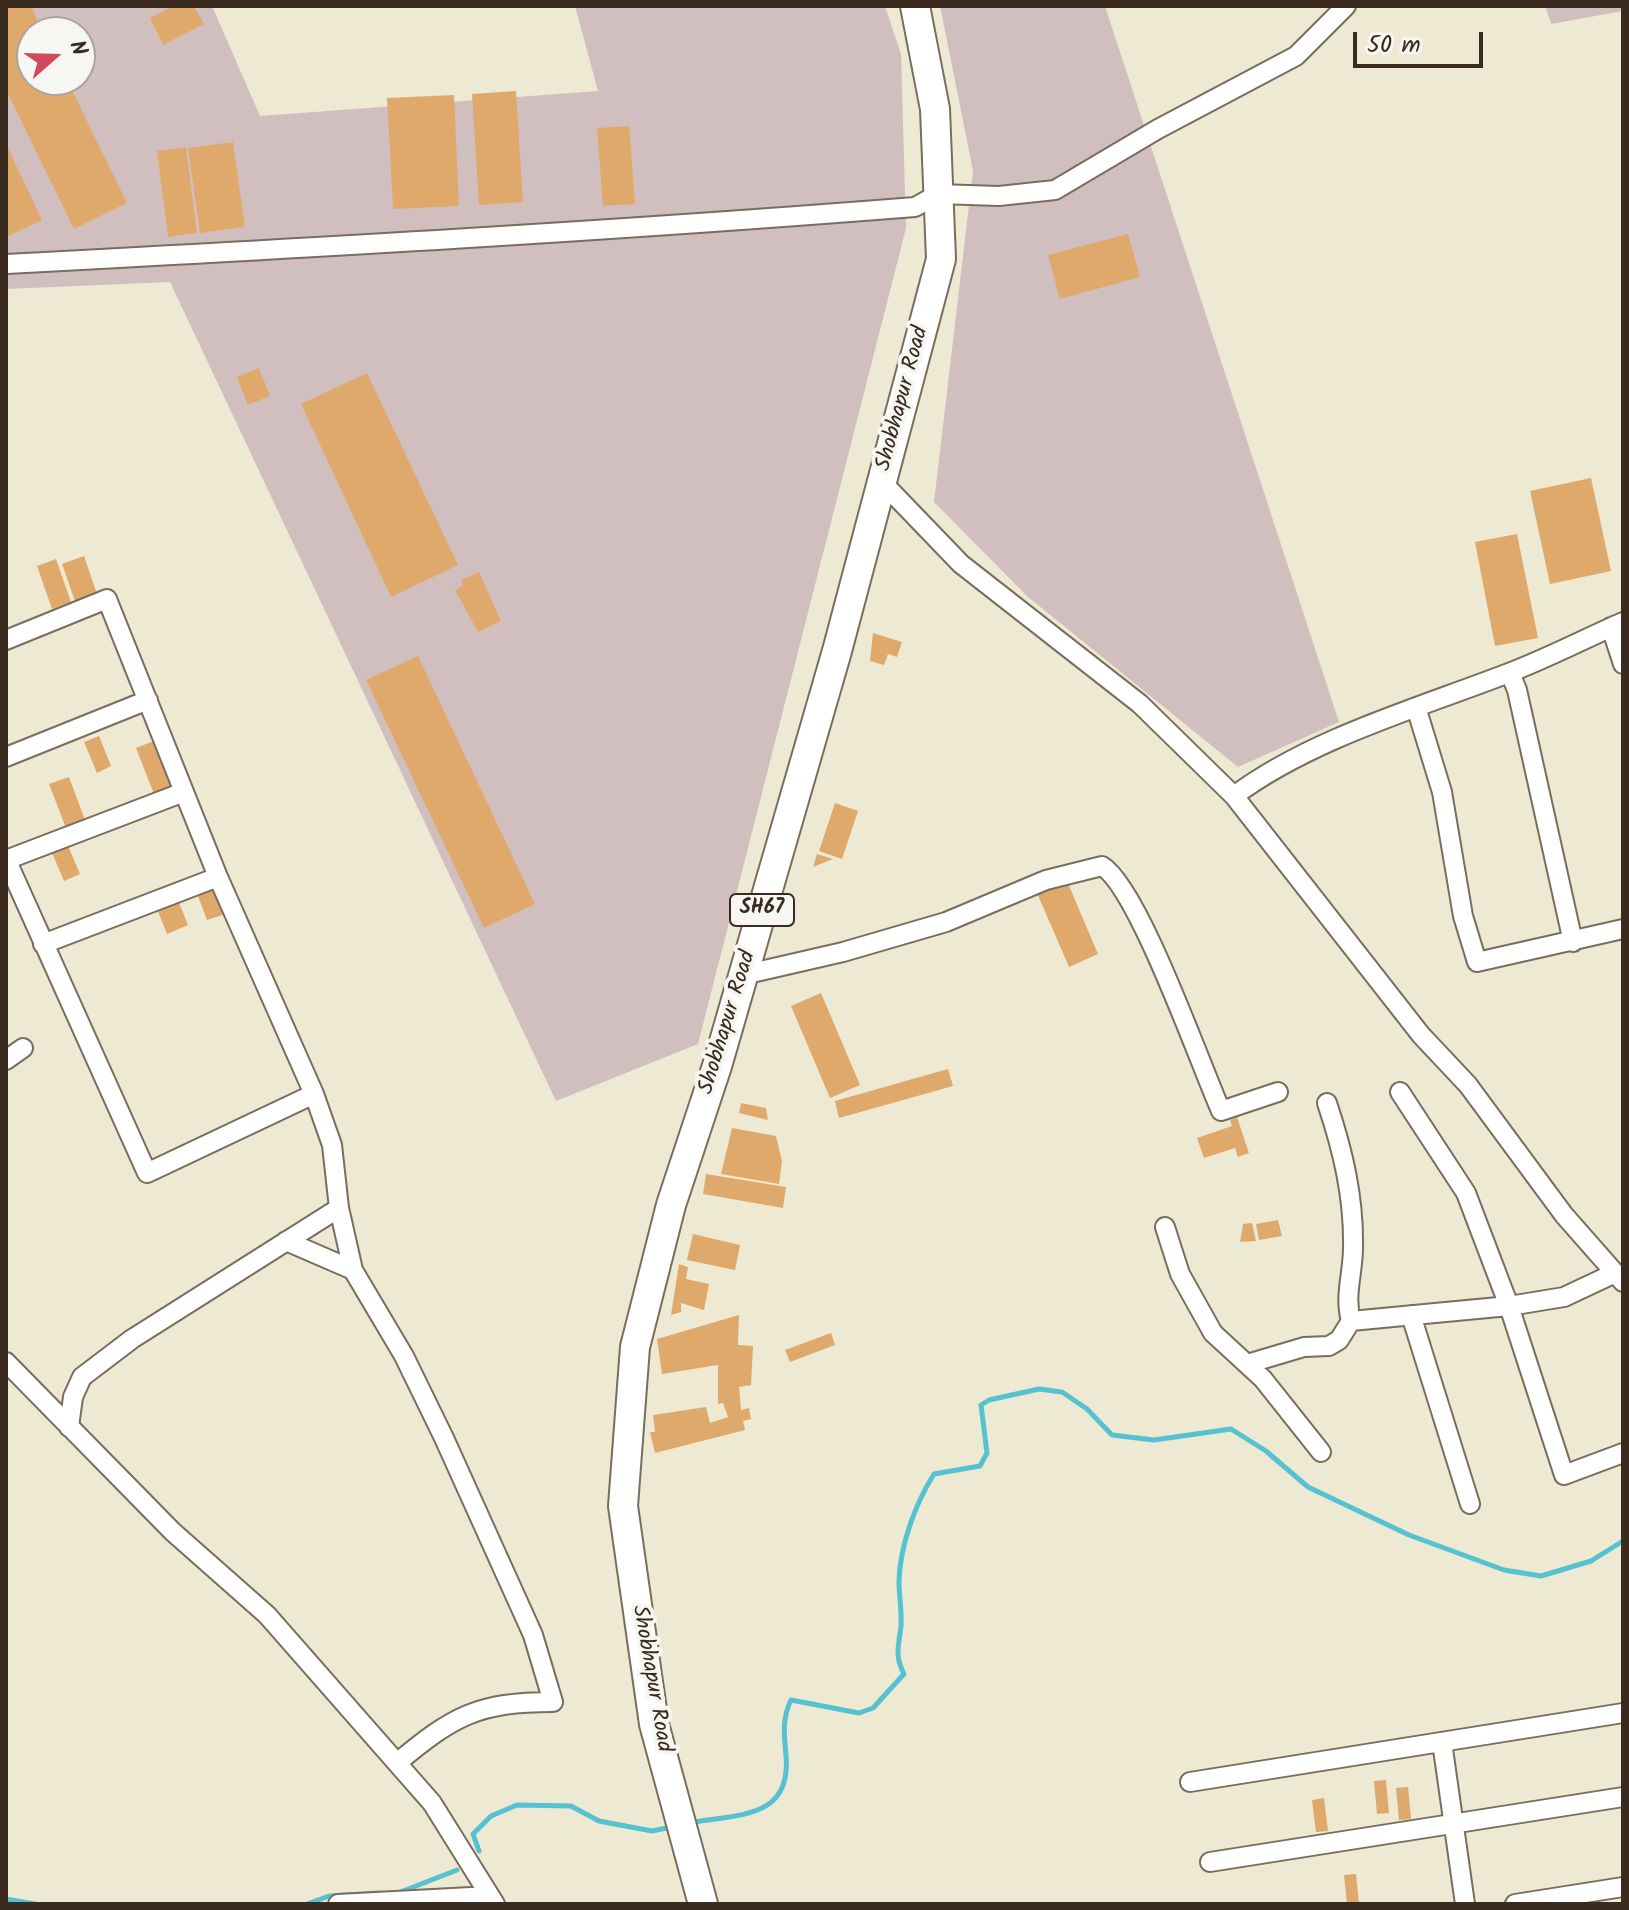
<!DOCTYPE html>
<html>
<head>
<meta charset="utf-8">
<style>
	body { margin:0 }
	#map { position:relative; width:1629px; height:1910px; overflow:hidden; background:#ede9d2; font-family:Kalam,sans-serif }
	canvas { display:block }
	.frame { position:absolute; inset:0; border:8px solid #3b2a1e; pointer-events:none }
	.north { position:absolute; left:16px; top:16px; width:80px; height:80px; box-sizing:border-box; background:#f6f6f2; border:2px solid #aba49d; border-radius:50%; rotate:70deg; font-size:22px; font-weight:700; line-height:32px; text-align:center; color:#3b2a1e }
	.north::after { content:''; display:block; margin:auto; width:28px; height:36px; background:#d1495b; clip-path:polygon(50% 0,100% 100%,50% 72%,0 100%) }
	.scale { position:absolute; left:1353px; top:32px; width:130px; height:36px; box-sizing:border-box; border:4px solid #3b2a1e; border-top:0; padding-left:10px; font-size:24px; line-height:28px; white-space:nowrap; color:#3b2a1e; -webkit-text-stroke:6px #f6f6f2; paint-order:stroke }
</style>
</head>
<body>
<div id="map">
<canvas width="1629" height="1910"></canvas>
<div class="frame"></div>
<div class="north">N</div>
<div class="scale">50 m</div>
</div>
<script>
const c = document.querySelector('canvas').getContext('2d');
c.lineJoin = 'round';
function fillPath(path, color) {
  c.fillStyle = color;
  c.fill(path, 'evenodd');
}
function strokePath(path, color, width, dash) {
  c.strokeStyle = color;
  c.lineWidth = width;
  c.lineCap = dash ? 'butt' : 'round';
  c.setLineDash(dash || []);
  c.stroke(path);
}
function drawText(font, color, halo, rows, align = 'center') {
  c.font = font + ' Kalam,sans-serif';
  c.lineWidth = 8;
  c.setLineDash([]);
  c.textBaseline = 'middle';
  c.strokeStyle = halo;
  c.fillStyle = color;
  for (const [text, x, y, turn = 0] of rows) {
    c.save();
    c.translate(x, y);
    c.rotate((+turn || 0) * Math.PI / 180);
    c.textAlign = isNaN(turn) ? turn : align;
    if (halo) c.strokeText(text, 0, 0);
    c.fillText(text, 0, 0);
    c.restore();
  }
}
const industrial = new Path2D(`
	M6 6H212L260 116 598 91 575 6H885L901 54 906 228 698 1044 556 1101 170 282 6 289ZM32 32H80V80H32Z
	M940 6H1105L1339 722 1238 767 1028 597 934 502 973 171Z
	M1545 6H1623V11L1551 24Z`);
const stream = new Path2D(`
	M689 1823C737 1814 792 1820 786 1755 784 1735 782 1718 791 1700L859 1713 873 1708 904 1674C894 1655 899 1645 901 1626 902 1611 899 1596 899 1581 900 1546 915 1504 934 1474L980 1466 987 1453 981 1405 989 1400 1039 1389 1062 1392 1087 1409 1112 1435 1154 1440 1231 1429 1266 1451 1308 1487 1409 1535 1504 1570 1541 1576 1591 1561 1623 1541
	M479 1851 473 1834 491 1816 517 1805 571 1806 599 1821 652 1831 671 1827
	M398 1893 457 1870
	M6 1899 35 1904
	M307 1904 329 1896 380 1893`);
const building = new Path2D(`
	M6 6H31L43 32H32V80H67L127 203 74 229 6 90Z
	M173 6H194L204 24 163 45 150 18Z
	M516 91 523 202 479 205 472 94Z
	M454 95 459 206 393 209 387 98Z
	M629 126 635 204 603 206 597 128Z
	M233 142 245 227 200 233 188 148Z
	M6 144 42 220 6 237Z
	M186 147 197 233 168 237 157 151Z
	M1128 234 1140 277 1060 299 1048 255Z
	M259 368 270 396 248 405 237 377Z
	M367 373 458 565 391 597 301 404Z
	M1591 478 1611 571 1550 584 1530 491Z
	M1517 534 1538 638 1495 646 1475 542Z
	M84 556 97 594 75 601 62 564Z
	M56 559 71 602 52 609 37 566Z
	M479 572 501 621 478 632 455 590 463 586 461 580Z
	M873 633 902 642 897 657 888 654 884 665 870 661Z
	M418 656 535 904 484 928 366 680Z
	M99 736 111 766 97 773 84 742Z
	M159 739 176 785 154 794 136 748Z
	M69 777 85 820 66 828 49 784Z
	M835 803 858 811 842 859 819 851Z
	M66 841 80 874 64 881 50 848Z
	M817 854 833 859 813 867Z
	M212 881 225 914 207 920 195 888Z
	M1067 881 1098 954 1069 967 1037 893Z
	M176 895 188 925 167 934 155 904Z
	M821 993 860 1085 830 1098 791 1006Z
	M948 1069 953 1086 839 1118 835 1101Z
	M741 1103 766 1108 768 1120 739 1113Z
	M1237 1117 1249 1153 1238 1157 1235 1148 1204 1158 1197 1138 1232 1126 1230 1120Z
	M732 1128 776 1136 782 1161 779 1184 721 1174Z
	M706 1174 786 1187 783 1208 703 1194Z
	M1278 1220 1282 1236 1259 1240 1256 1224Z
	M1252 1223 1256 1241 1240 1242 1243 1224Z
	M693 1234 740 1245 735 1270 687 1260Z
	M679 1264 688 1267 686 1279 709 1284 704 1310 681 1303V1312L671 1315Z
	M739 1315 738 1345 753 1346 751 1385 739 1387 741 1410 749 1408 751 1419 743 1421 745 1430 655 1453 650 1432H655L653 1415 706 1407 710 1423 728 1417 723 1403 718 1404V1365L662 1374 657 1339Z
	M831 1333 835 1345 790 1362 785 1350Z
	M1386 1780 1389 1813 1377 1814 1374 1781Z
	M1408 1787 1411 1819 1399 1820 1396 1788Z
	M1324 1798 1328 1831 1316 1832 1312 1800Z
	M1356 1874 1359 1904H1347L1344 1875Z`);
const street = new Path2D(`
	M6 264C309 248 612 231 915 207L938 194 999 196 1055 190 1158 129 1296 56 1346 6
	M882 482 961 564 1140 704 1234 796 1421 1035 1468 1085 1564 1215 1623 1282
	M1611 627 1623 664
	M6 640 107 599 218 877 314 1094 332 1145 339 1208 132 1339 82 1377 73 1397 69 1427
	M1510 673 1517 690 1573 942
	M1416 707 1442 792 1463 916 1477 962 1623 929
	M6 757 148 700
	M1234 796C1310 739 1418 708 1506 674 1546 659 1584 639 1623 622
	M6 859 147 1173 314 1094
	M6 860 184 792
	M43 944 218 877
	M743 975 843 952 946 922 1046 880 1102 866C1138 887 1200 1064 1221 1111L1278 1092
	M6 1060 23 1048
	M1400 1092 1466 1193 1509 1306 1564 1475 1623 1453
	M339 1208 353 1270 404 1356 444 1438 533 1635 553 1702C478 1702 453 1716 397 1763
	M1165 1227 1180 1274 1213 1333 1263 1379 1321 1452
	M286 1241 353 1270
	M1411 1315 1470 1504
	M1351 1321 1509 1306 1564 1297 1615 1273
	M6 1362 173 1532 267 1615 432 1803 495 1904
	M1247 1364 1304 1347 1329 1346 1339 1340 1351 1321C1344 1296 1353 1273 1353 1248 1354 1197 1343 1151 1327 1103
	M1442 1742 1465 1904
	M1190 1782 1623 1713
	M1210 1862 1623 1797
	M338 1904 490 1896
	M1515 1904 1623 1887`);
const primary = new Path2D(`
	M703 1904 654 1724 623 1506 635 1347 671 1205 717 1066 837 651 941 259 935 109 915 6`);
const shields = [
	[762,910,64]
];
const shieldNames = [
	["SH67",762,910]
];
const streetNames = [
	["Shobhapur Road",904,399,-75],
	["Shobhapur Road",729,1023,-73],
	["Shobhapur Road",650,1679,80]
];
fillPath(industrial, '#d1bfbf');
strokePath(stream, '#56c1d1', 5);
fillPath(building, '#e0a96c');
strokePath(street, '#796d5d', 22);
strokePath(primary, '#796d5d', 32);
strokePath(street, '#fff', 18);
strokePath(primary, '#fff', 28);
for (const [x, y, w] of shields) {
  const box = new Path2D();
  box.roundRect(x - w / 2, y - 16, w, 32, 6);
  c.fillStyle = '#f6f6f2';
  c.fill(box);
  strokePath(box, '#3b2a1e', 2);
}
drawText('bold 20px', '#3b2a1e', null, shieldNames);
drawText('22px', '#3b2a1e', '#f6f6f2', streetNames);
</script>
</body>
</html>
